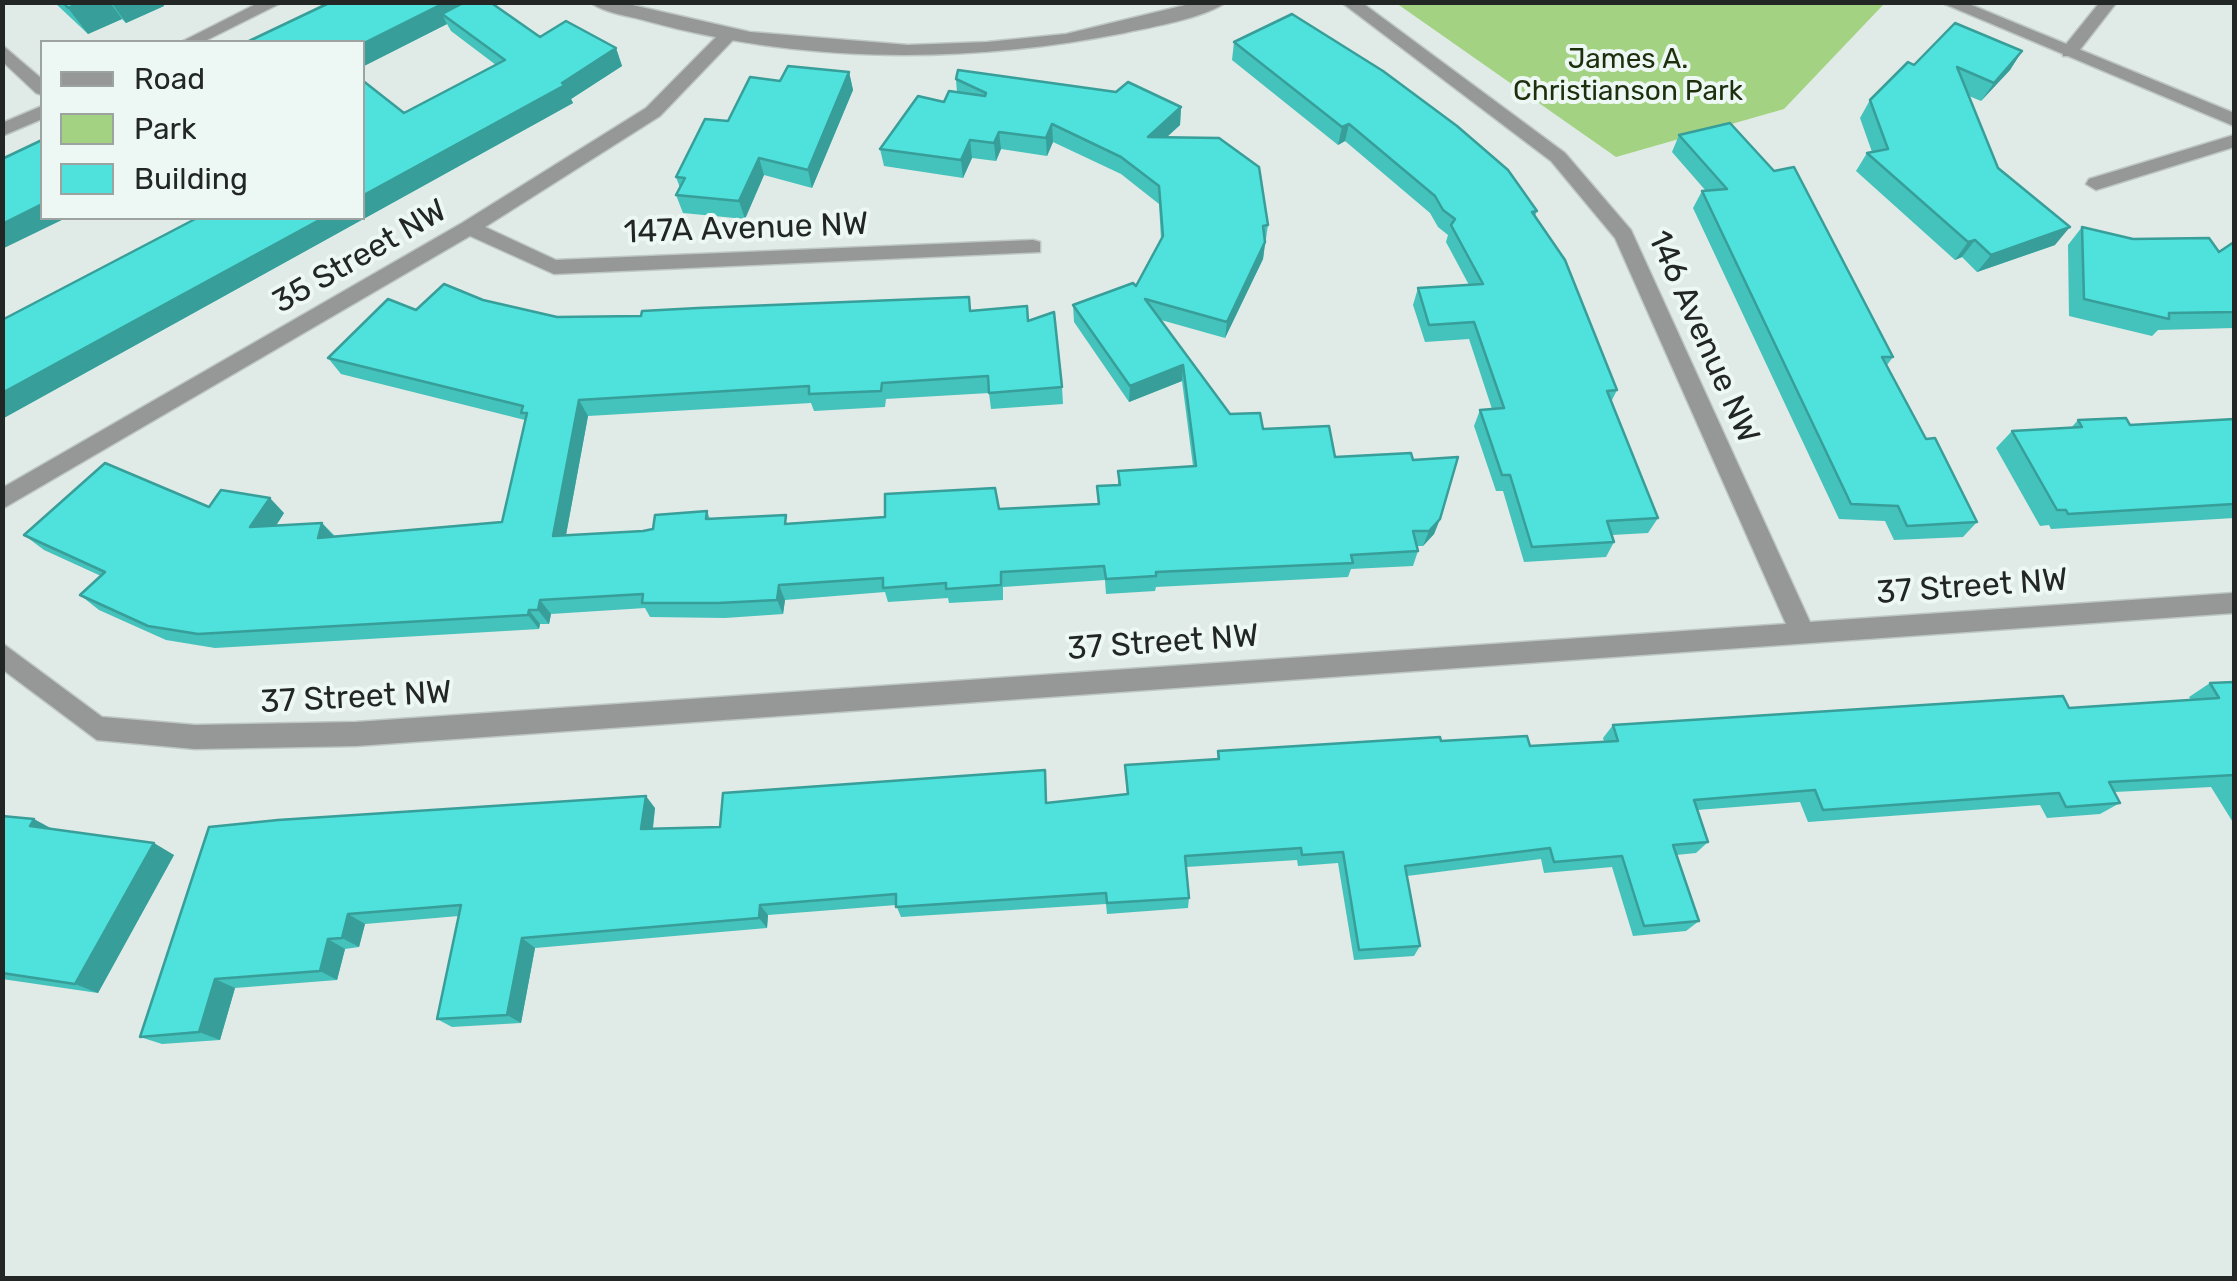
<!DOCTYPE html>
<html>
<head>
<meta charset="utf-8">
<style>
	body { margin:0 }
	#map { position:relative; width:2237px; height:1281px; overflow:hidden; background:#e0eae6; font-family:Rubik,sans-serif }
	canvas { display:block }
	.frame { position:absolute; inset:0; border:5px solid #222624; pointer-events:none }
	.legend { position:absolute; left:40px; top:40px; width:325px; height:180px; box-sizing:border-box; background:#edf7f4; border:2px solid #9ca3a1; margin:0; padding:12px 18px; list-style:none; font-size:30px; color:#222624 }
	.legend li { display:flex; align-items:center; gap:20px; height:50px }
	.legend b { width:50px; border:2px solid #9ca3a1 }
</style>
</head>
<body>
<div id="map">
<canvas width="2237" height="1281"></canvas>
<div class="frame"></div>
<ul class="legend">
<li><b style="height:12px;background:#959896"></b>Road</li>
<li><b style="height:28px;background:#a3d382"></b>Park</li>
<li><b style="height:28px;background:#4fe1db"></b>Building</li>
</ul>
</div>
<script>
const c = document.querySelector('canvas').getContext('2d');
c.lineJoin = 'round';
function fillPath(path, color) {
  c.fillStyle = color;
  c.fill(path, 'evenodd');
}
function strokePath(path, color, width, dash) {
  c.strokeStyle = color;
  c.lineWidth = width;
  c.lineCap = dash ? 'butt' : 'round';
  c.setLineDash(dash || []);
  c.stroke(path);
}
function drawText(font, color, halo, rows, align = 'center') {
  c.font = font + ' Rubik,sans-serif';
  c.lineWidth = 8;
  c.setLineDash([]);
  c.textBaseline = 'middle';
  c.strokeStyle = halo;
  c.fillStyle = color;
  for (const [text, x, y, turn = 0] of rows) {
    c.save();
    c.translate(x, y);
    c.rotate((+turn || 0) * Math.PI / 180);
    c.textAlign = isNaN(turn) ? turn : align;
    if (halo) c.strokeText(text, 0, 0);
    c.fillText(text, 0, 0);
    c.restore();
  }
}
const green = new Path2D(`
	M1877 2 1883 5 1784 109 1616 157 1396 3Z`);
const service = new Path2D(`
	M2100 2H2117L2075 56H2063V48Z`);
const minor = new Path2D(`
	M260 2H283L203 42H181Z
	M1341 2H1361L1565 153 1631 230 1810 622 2234 593V613L356 746 195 749 97 740 2 669V643L102 717 195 725 356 722 1786 624 1615 238 1551 161Z
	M1940 2H1964L2234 113V126Z
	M727 31 736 36 733 40 660 116 485 227 556 260 1033 240 1040 242V252L554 274 470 236 2 509V488L462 223 646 108 721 32Z
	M2 45 42 79V95L36 93 2 61Z
	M42 106V119L2 136V123Z
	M2234 135V147L2096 190 2086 184 2089 179Z`);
const tertiary = new Path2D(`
	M590 2H619L750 32 908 45 987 42 1066 34 1198 2H1226C1205 18 1152 27 1124 33 967 64 803 64 647 21 629 16 604 13 590 2Z`);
const wall = new Path2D(`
	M54 2H162L164 6 126 23 122 19 88 34Z
	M462 4 540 37 616 48 622 66 571 99 573 103 2 419V320L496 65 451 31 447 24 362 67V42Z
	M1234 42 1537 211 1535 216 1617 390 1611 402 1658 518 1648 533 1612 535 1614 542 1606 557 1524 562 1503 491H1496L1474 426 1480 410 1492 409 1469 339 1425 342 1413 305 1418 288 1469 285 1446 242 1448 235 1438 227 1430 213 1345 141 1338 145 1232 60Z
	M2022 51 2010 70 1981 101 1969 96 1998 168 2055 245 1977 272 1962 257 1955 260 1856 171 1867 153 1872 152 1860 118 1870 100 1914 65Z
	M849 72 853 90 812 188 764 175 745 219 683 213 676 195 680 188 676 177 728 121 780 81Z
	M956 79 1181 107 1180 125 1167 137 1268 225 1263 259 1225 338 1161 320 1230 414 1335 457 1413 460 1440 519 1434 534 1423 546H1417L1418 551 1413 566 1351 569 1348 577 1156 587 1155 591 1106 594 1105 580 1003 587V600L949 603 948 598 888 602 885 592 785 600 783 614 725 618 650 617 645 608 551 614 549 624H540L539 629 215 648 166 640 99 610 80 595 101 576 44 550 24 535 209 507 284 513 276 526 322 523 335 536 502 522 525 420 341 374 328 358 416 310 483 300 557 317 971 310 1028 321 1062 387 1063 404 991 409 989 393 886 399 885 407 814 411 811 403 588 416 566 535 643 531 707 511 710 519 789 523 1098 504 1097 486 1118 485V471L1193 466 1182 381 1129 402 1074 322 1073 305 1136 286 1161 239 1159 204 1121 174 1053 142 1047 156 1001 149 996 161 972 158 963 178 884 166 880 149 957 93Z
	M1679 135 1893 357 1887 365 1926 439 1977 522 1963 537 1894 540 1885 521 1839 519 1693 208 1702 191H1706L1672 152Z
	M2082 227 2133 239 2219 252 2234 242V328L2158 330 2152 336 2069 316 2068 245Z
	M2234 419V518L2051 529 2049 525 2040 526 1996 448 2012 431 2071 428 2078 420 2130 425Z
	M2234 682V824L2211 787 2115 792 2120 803 2100 814 2047 818 2040 805 1808 822 1800 802 1697 810 1708 842 1696 853 1676 855 1699 921 1686 931 1633 936 1612 867 1544 873 1541 859 1407 876 1420 946 1414 956 1354 960 1338 863 1298 866 1297 860 1186 867 1189 898 1188 908 1107 914 1106 904 901 917 896 905 768 915 767 928 535 948 521 1023 452 1027 437 1019 459 916 365 924 359 947 345 949 337 980 235 988 220 1040 162 1044 140 1037 209 827 655 808 653 829 720 827 1045 770 1047 803 1127 795 1125 765 1217 759 1218 751 1441 741 1530 746 1604 741 1603 738 1613 725 2069 708 2191 700 2189 697 2210 683Z
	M2 816 54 830 174 855 98 993 2 979Z`);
const shadedWall = new Path2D(`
	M80 2H110L122 19 88 34 68 8Z
	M111 2H162L164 6 126 23Z
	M446 2H461L467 14H442L447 24 362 67V44Z
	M616 48 622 66 571 99 573 103 2 419V393L323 218H362V196L562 83Z
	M2022 51 2010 70 1981 101 1994 83Z
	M849 72 853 90 812 188 808 170Z
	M1181 107 1180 125 1148 154V137Z
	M1052 124 1053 142 1047 156 1046 138Z
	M1349 124 1345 141 1338 145 1342 127Z
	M999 132 1001 149 996 161 994 143Z
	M970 140 972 158 963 178 961 160Z
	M759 158 764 175 745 219 739 201Z
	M42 204V218H66L2 249V224Z
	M2070 227 2055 245 1977 272 1991 255Z
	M1975 240 1962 257 1955 260 1968 242Z
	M1265 242 1263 259 1225 338 1227 322Z
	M1183 365 1182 381 1129 402 1130 386Z
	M579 400 588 416 563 551 553 536Z
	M270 498 284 513 265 542 250 527Z
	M1440 519 1434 534 1423 546 1429 531Z
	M322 523 336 539 318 538Z
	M779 585 785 600 783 614 777 600Z
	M540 600 551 614 549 624 538 610Z
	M529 610 540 624 539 629 528 615Z
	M646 796 655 808 651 841 641 829Z
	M34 819 56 831 30 826Z
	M154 843 174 855 98 993 75 984Z
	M760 905 768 915 767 928 759 918Z
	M348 914 365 924 359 947 342 938Z
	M522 938 535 948 521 1023 507 1015Z
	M328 939 345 949 337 980 320 971Z
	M215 979 235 988 220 1040 199 1032Z`);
const building = new Path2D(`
	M63 2H80L68 8Z
	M331 2H446L362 44V42H247Z
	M465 2H490L540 37 566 21 616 48 562 83 565 85 362 196V80L404 113 505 60 442 14Z
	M1292 14 1383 71 1457 126 1508 170 1537 211 1532 212 1565 260 1617 390 1607 391 1658 518 1607 521 1614 542 1532 547 1510 475H1502L1480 410 1504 408 1474 322 1429 325 1418 288 1483 284 1451 225 1455 219 1443 210 1435 196 1349 124 1342 127 1234 42Z
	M1955 23 2022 51 1994 83 1957 67 1998 168 2070 227 1991 255 1975 240 1968 242 1867 153 1888 149 1870 100 1908 62 1914 65Z
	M788 66 849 72 808 170 759 158 739 201 676 195 685 178 676 177 705 119 728 121 750 77 780 81Z
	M958 70 1116 92 1128 82 1181 107 1148 137 1219 138 1259 167 1268 225 1263 226 1265 242 1227 322 1145 299 1230 414 1260 413 1263 429 1329 426 1335 457 1411 453 1413 460 1458 457 1440 519 1429 531H1413L1418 551 1351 555 1353 563 1156 572V576L1106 579 1104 566 1001 572V585L946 589V583L883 588V578L779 585 777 600 718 603H642L643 594 540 600 538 610H529L528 615 198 634 148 626 80 595 105 572 24 535 105 463 209 507 221 490 270 498 250 527 322 523 318 538 502 522 527 413H521L523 406 328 358 388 299 416 310 444 284 483 300 557 317 641 316 642 311 698 308 969 297 970 311 1027 306 1028 321 1054 312 1062 387 989 393 988 376 882 383 881 391 809 394V386L579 400 553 536 643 531 653 529 655 515 707 511 706 519 786 515 785 524 885 517V494L995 488 999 509 1099 504 1097 486 1120 485 1118 471 1196 466 1183 365 1130 386 1073 305 1133 283 1136 286 1163 236 1159 186 1121 157 1052 124 1046 138 999 132 994 143 970 140 961 160 880 149 918 96 944 102 949 91 985 96 986 93 956 79Z
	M1730 123 1774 171 1794 167 1893 357H1882L1926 439 1935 438 1977 522 1907 526 1898 506 1851 504 1702 191 1727 189 1679 135Z
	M42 140V204L2 224V159Z
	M197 218H323L2 393V320Z
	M2082 227 2133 239 2209 238 2219 252 2234 242V312L2169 313V319L2084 299Z
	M2126 418 2130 425 2234 419V504L2068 514 2066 510H2057L2012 431 2082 427 2078 420Z
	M2234 682V776V775L2109 782 2120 803 2066 807 2059 793 1823 810 1815 790 1694 800 1708 842 1673 845 1699 921 1644 926 1622 856 1554 862 1550 848 1405 866 1420 946 1359 950 1343 852 1302 855 1301 848 1185 856 1189 898 1107 903 1106 893 896 907V894L760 905 759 918 522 938 507 1015 437 1019 461 905 348 914 342 938 328 939 320 971 215 979 199 1032 140 1037 209 827 278 820 646 796 641 829 720 827 723 793 1045 770 1046 803 1128 794 1125 765 1219 759 1218 751 1440 737 1441 741 1527 736 1530 746 1618 741 1613 725 2063 696 2069 708 2219 698 2210 683Z
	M2 816 34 819 30 826 154 843 75 984 2 973Z`);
const farParknames = [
	["James A.",1628,60],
	["Christianson Park",1628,92]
];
const streetNames = [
	["147A Avenue NW",746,229,-2],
	["35 Street NW",360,257,-30],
	["146 Avenue NW",1703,337,66],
	["37 Street NW",1972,587,-4],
	["37 Street NW",1163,643,-4],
	["37 Street NW",356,698,-3]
];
fillPath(green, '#a3d382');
strokePath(service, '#bec7c3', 3);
strokePath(minor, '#bec7c3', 3);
strokePath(tertiary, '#bec7c3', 3);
fillPath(service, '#959896');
fillPath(minor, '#959896');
fillPath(tertiary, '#959896');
fillPath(wall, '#44c2bc');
fillPath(shadedWall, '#379e99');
fillPath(building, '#4fe1db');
strokePath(building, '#379e99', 2.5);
drawText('28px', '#1d2f0d', '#edf7f4', farParknames);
drawText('32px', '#222624', '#edf7f4', streetNames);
</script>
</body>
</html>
